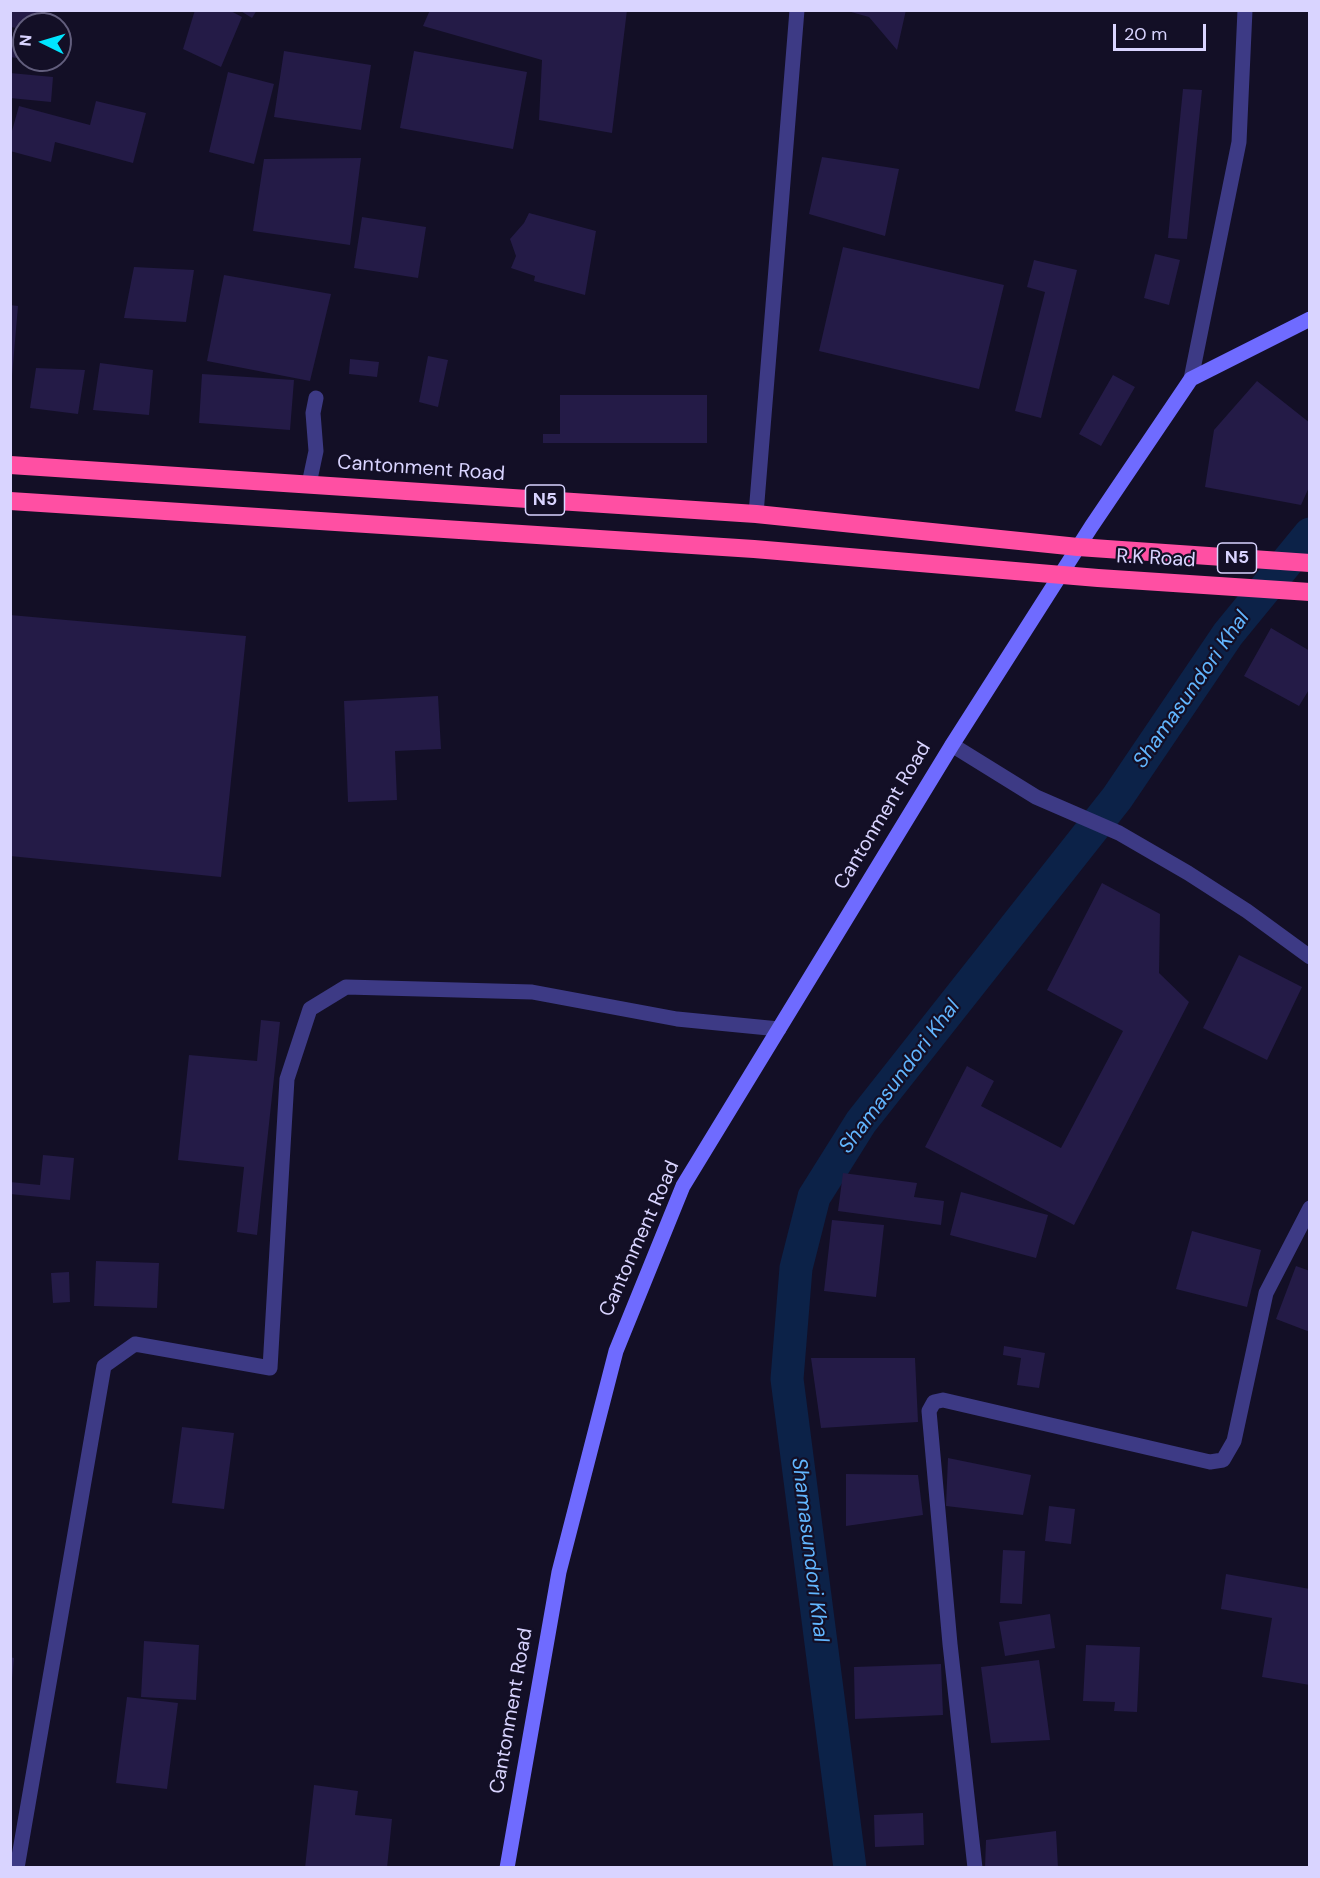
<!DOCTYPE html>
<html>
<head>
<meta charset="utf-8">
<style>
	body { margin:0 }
	#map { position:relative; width:1320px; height:1878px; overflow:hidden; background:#130f26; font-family:"DM Sans",sans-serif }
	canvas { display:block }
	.frame { position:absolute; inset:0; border:12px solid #d9d4ff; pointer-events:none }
	.north { position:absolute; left:12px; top:12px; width:60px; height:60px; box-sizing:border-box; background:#130f26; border:2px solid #625e7d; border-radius:50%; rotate:275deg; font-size:16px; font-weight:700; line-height:24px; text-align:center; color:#d9d4ff }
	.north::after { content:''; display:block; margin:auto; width:21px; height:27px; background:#00e5ff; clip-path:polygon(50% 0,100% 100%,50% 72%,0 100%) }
	.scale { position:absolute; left:1113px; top:24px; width:93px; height:27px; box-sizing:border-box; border:3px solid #d9d4ff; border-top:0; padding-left:8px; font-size:18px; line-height:21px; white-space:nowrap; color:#d9d4ff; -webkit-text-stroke:4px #130f26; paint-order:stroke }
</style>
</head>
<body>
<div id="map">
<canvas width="1320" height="1878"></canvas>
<div class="frame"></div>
<div class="north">N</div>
<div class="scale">20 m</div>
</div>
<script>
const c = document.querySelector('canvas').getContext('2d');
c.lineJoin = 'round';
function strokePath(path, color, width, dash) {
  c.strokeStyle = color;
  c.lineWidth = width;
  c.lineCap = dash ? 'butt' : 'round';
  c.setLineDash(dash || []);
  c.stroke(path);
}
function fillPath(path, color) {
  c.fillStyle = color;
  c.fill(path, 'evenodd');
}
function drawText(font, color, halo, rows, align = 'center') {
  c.font = font + ' "DM Sans",sans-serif';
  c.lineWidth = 4.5;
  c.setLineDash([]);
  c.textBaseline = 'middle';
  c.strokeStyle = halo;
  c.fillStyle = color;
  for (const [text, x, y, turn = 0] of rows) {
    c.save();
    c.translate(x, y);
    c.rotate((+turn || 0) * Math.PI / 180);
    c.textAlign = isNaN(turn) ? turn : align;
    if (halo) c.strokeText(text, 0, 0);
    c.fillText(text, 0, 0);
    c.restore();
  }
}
const canal = new Path2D(`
	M850 1868 787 1379 796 1268 814 1197 861 1122 1117 798 1228 634 1310 534`);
const building = new Path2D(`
	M10 10H39L37 24H24V29L10 27Z
	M195 10H229L242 17 221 67 183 49Z
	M239 10H257L252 18Z
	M430 10H627L612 133 539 120 542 60 423 26Z
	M844 10H906L897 50 869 17Z
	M10 36 24 38V59L10 57Z
	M284 51 371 65 361 130 274 117Z
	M414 51 527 72 513 149 400 128Z
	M228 72 274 84 254 164 209 152Z
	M10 73 53 77 51 102 10 98Z
	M1183 89 1202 90 1187 239 1168 238Z
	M96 101 146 113 133 163 55 142 51 162 10 151V138L19 106 90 125Z
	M822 157 899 169 885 236 809 214Z
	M361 158 350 245 253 231 264 159Z
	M529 213 596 231 585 295 534 281 535 276 511 268 516 256 510 239 524 223Z
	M362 217 426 227 418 278 354 268Z
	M843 247 1004 285 979 389 819 351Z
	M1155 254 1180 260 1169 305 1144 298Z
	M1034 260 1077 270 1041 418 1015 411 1045 292 1027 287Z
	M134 267 194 270 186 322 124 318Z
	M224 275 331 294 310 381 207 361Z
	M10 305 18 306 12 376H10Z
	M428 356 448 360 438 407 419 402Z
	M350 359 379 362 377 377 349 374Z
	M100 363 153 370 149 415 93 410Z
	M36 368 85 370 78 414 30 408Z
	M202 374 294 380 290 430 199 423Z
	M1113 375 1135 387 1101 446 1079 434Z
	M1257 381 1310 423V485L1301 505 1205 487 1214 430Z
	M560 395H707V443H543V434H560Z
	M10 615 246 636 221 877 10 856Z
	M1271 628 1310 651V688L1299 706 1244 676Z
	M438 696 441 749 395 751 397 800 348 802 344 701Z
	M1102 883 1160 914 1159 973 1189 1002 1074 1225 925 1147 967 1066 994 1081 981 1106 1061 1148 1123 1031 1047 990Z
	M1239 955 1302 987 1267 1060 1203 1028Z
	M261 1020 280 1022 257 1235 237 1232 244 1167 178 1160 189 1055 257 1061Z
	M43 1155 74 1158 70 1200 10 1194V1182L40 1185Z
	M843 1173 917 1183 914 1197 944 1201 941 1225 838 1211Z
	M961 1192 1048 1215 1036 1258 950 1235Z
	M832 1220 884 1225 876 1297 824 1291Z
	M1192 1231 1261 1250 1247 1307 1176 1289Z
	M96 1261 159 1263 157 1308 94 1306Z
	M1296 1266 1310 1271V1332L1276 1319Z
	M69 1272 70 1302 53 1303 51 1273Z
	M1004 1346 1045 1353 1039 1388 1017 1385 1021 1358 1003 1355Z
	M811 1358H915L918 1422 821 1428Z
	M182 1427 234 1433 224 1509 172 1503Z
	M948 1458 1031 1475 1023 1515 946 1506Z
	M846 1474 918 1475 923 1515 846 1526Z
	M1049 1506 1075 1509 1071 1544 1045 1541Z
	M1003 1550 1025 1551 1022 1604 1000 1603Z
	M1226 1574 1310 1589V1685L1262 1677 1272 1618 1221 1609Z
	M1050 1614 1055 1648 1005 1656 999 1622Z
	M144 1641 199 1645 196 1700 141 1697Z
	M1086 1645 1140 1647 1137 1712 1114 1711 1115 1702 1083 1701Z
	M10 1657 14 1658 12 1679H10Z
	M1039 1660 1050 1740 991 1743 981 1667Z
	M941 1664 943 1715 855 1719 854 1667Z
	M127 1697 178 1703 167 1789 116 1783Z
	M314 1785 358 1791 355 1815 392 1819 387 1868H305Z
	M923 1813 924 1845 875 1847 874 1815Z
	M1056 1831 1058 1868H985L986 1840Z`);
const street = new Path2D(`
	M1191 379 1239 142 1245 10
	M309 484 316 451 313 413 316 398
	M756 514 797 10
	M952 745 1036 797 1119 833 1188 873 1247 911 1310 957
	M17 1868 104 1366 135 1344 270 1368 287 1079 310 1009 346 987 532 992 677 1019 779 1029
	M975 1868 950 1644 929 1411 934 1402 943 1400 1210 1462 1223 1460 1234 1441 1266 1293 1310 1208`);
const secondary = new Path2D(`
	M507 1868 559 1572 616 1351 683 1186 952 745 1091 527 1191 379 1310 319`);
const highway = new Path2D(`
	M10 465 756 514 1078 547 1310 563
	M10 501 754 549 1098 578 1310 592`);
const shields = [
	[545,500,39],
	[1237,558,39]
];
const shieldNames = [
	["N5",545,500],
	["N5",1237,558]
];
const streetNames = [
	["Cantonment Road",421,469,4],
	["R.K Road",1156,559,3],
	["Cantonment Road",883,816,-59],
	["Cantonment Road",640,1239,-66],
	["Cantonment Road",512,1711,-80]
];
const waterNames = [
	["Shamasundori Khal",1192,690,-55],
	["Shamasundori Khal",900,1077,-53],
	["Shamasundori Khal",809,1550,83]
];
strokePath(canal, '#0c2248', 33);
fillPath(building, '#241b47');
strokePath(street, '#3d3a85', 15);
strokePath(secondary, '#6f6bff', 15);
strokePath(highway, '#ff4fa3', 18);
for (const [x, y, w] of shields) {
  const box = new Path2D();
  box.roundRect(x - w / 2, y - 15, w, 30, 4.5);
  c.fillStyle = '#130f26';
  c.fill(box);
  strokePath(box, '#d9d4ff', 1.5);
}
drawText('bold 18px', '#d9d4ff', null, shieldNames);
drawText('20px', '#d9d4ff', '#130f26', streetNames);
drawText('italic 21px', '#62b6ff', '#130f26', waterNames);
</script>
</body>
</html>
